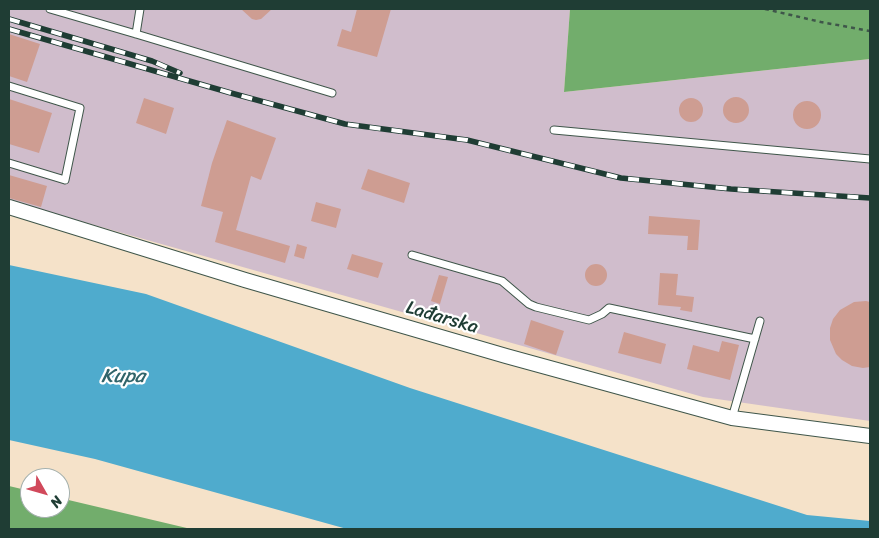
<!DOCTYPE html>
<html>
<head>
<meta charset="utf-8">
<style>
	body { margin:0 }
	#map { position:relative; width:879px; height:538px; overflow:hidden; background:#f5e2c9; font-family:Sriracha,sans-serif }
	canvas { display:block }
	.frame { position:absolute; inset:0; border:10px solid #1f3d34; pointer-events:none }
	.north { position:absolute; left:20px; top:468px; width:50px; height:50px; box-sizing:border-box; background:#fff; border:1px solid #a5b1ae; border-radius:50%; rotate:128deg; font-size:14px; font-weight:700; line-height:20px; text-align:center; color:#1f3d34 }
	.north::after { content:''; display:block; margin:auto; width:18px; height:22px; background:#d1495b; clip-path:polygon(50% 0,100% 100%,50% 72%,0 100%) }
</style>
</head>
<body>
<div id="map">
<canvas width="879" height="538"></canvas>
<div class="frame"></div>
<div class="north">N</div>
</div>
<script>
const c = document.querySelector('canvas').getContext('2d');
c.lineJoin = 'round';
function fillPath(path, color) {
  c.fillStyle = color;
  c.fill(path, 'evenodd');
}
function strokePath(path, color, width, dash) {
  c.strokeStyle = color;
  c.lineWidth = width;
  c.lineCap = dash ? 'butt' : 'round';
  c.setLineDash(dash || []);
  c.stroke(path);
}
function drawText(font, color, halo, rows, align = 'center') {
  c.font = font + ' Sriracha,sans-serif';
  c.lineWidth = 4.5;
  c.setLineDash([]);
  c.textBaseline = 'middle';
  c.strokeStyle = halo;
  c.fillStyle = color;
  for (const [text, x, y, turn = 0] of rows) {
    c.save();
    c.translate(x, y);
    c.rotate((+turn || 0) * Math.PI / 180);
    c.textAlign = isNaN(turn) ? turn : align;
    if (halo) c.strokeText(text, 0, 0);
    c.fillText(text, 0, 0);
    c.restore();
  }
}
const industrial = new Path2D(`
	M9 9H570L564 92 870 59V421L703 397 9 201Z`);
const forest = new Path2D(`
	M570 9H870V59L564 92Z
	M9 486 30 491V508H60V498L191 529H9Z`);
const water = new Path2D(`
	M9 265 146 294 410 388 807 515 870 521V529H347L95 459 9 440Z`);
const building = new Path2D(`
	M241 9H272L261 19 256 20 252 19Z
	M357 9H391L377 57 337 46 342 29 351 32Z
	M9 34 40 44 27 82 9 76Z
	M723 110a13 13 0 1 1 26 0a13 13 0 1 1-26 0Z
	M144 98 174 108 166 134 136 123Z
	M679 110a12 12 0 1 1 24 0a12 12 0 1 1-24 0Z
	M9 99 52 113 39 153 9 144Z
	M793 115a14 14 0 1 1 28 0a14 14 0 1 1-28 0Z
	M227 120 276 138 261 180 251 176 236 230 290 246 285 263 215 242 223 212 201 206 212 163Z
	M368 169 410 183 404 203 361 189Z
	M9 175 47 186 41 207 9 198Z
	M316 202 341 209 336 228 311 221Z
	M649 216 700 220 698 250H687L688 236 648 234Z
	M297 244 307 247 304 259 294 256Z
	M352 254 383 263 378 278 347 269Z
	M585 275a11 11 0 1 1 22 0a11 11 0 1 1-22 0Z
	M660 273 678 274 676 295 694 297 692 312 680 310 681 307 658 305Z
	M439 275 448 277 440 304 431 301Z
	M866 301 870 302V367L863 368 852 366 842 360 836 354 830 340V328L833 319 840 310 854 302Z
	M531 320 564 331 556 355 524 344Z
	M624 332 666 344 661 364 618 353Z
	M722 341 739 345 730 380 687 369 693 345 719 352Z`);
const path = new Path2D(`
	M765 9 821 22 870 31`);
const service = new Path2D(`
	M50 9 136 34 332 93
	M136 34 140 9
	M9 86 80 108 65 180 9 163
	M554 130 870 159
	M412 255 502 281 529 304 536 307 589 320 602 314 609 308 755 339
	M732 418 760 321`);
const minor = new Path2D(`
	M9 207 245 280 506 356 732 418 870 436`);
const rail = new Path2D(`
	M9 19 152 61 180 73
	M9 29 231 93 345 124 467 140 621 178 731 189 870 198`);
const streetNames = [
	["Lađarska",442,318,16]
];
const waterNames = [
	["Kupa",123,377]
];
fillPath(industrial, '#d0bdcc');
fillPath(forest, '#72ad6c');
fillPath(water, '#4fabcd');
fillPath(building, '#ce9d92');
strokePath(service, '#3f564a', 9);
strokePath(minor, '#3f564a', 16);
strokePath(path, '#3f564a', 2.5, [4, 4]);
strokePath(service, '#fff', 7);
strokePath(minor, '#fff', 14);
strokePath(rail, '#1f3d34', 5.5);
strokePath(rail, '#fff', 4, [11]);
drawText('19px', '#1f3d34', '#fff', streetNames);
drawText('italic 20px', '#30646a', '#fff', waterNames);
</script>
</body>
</html>
